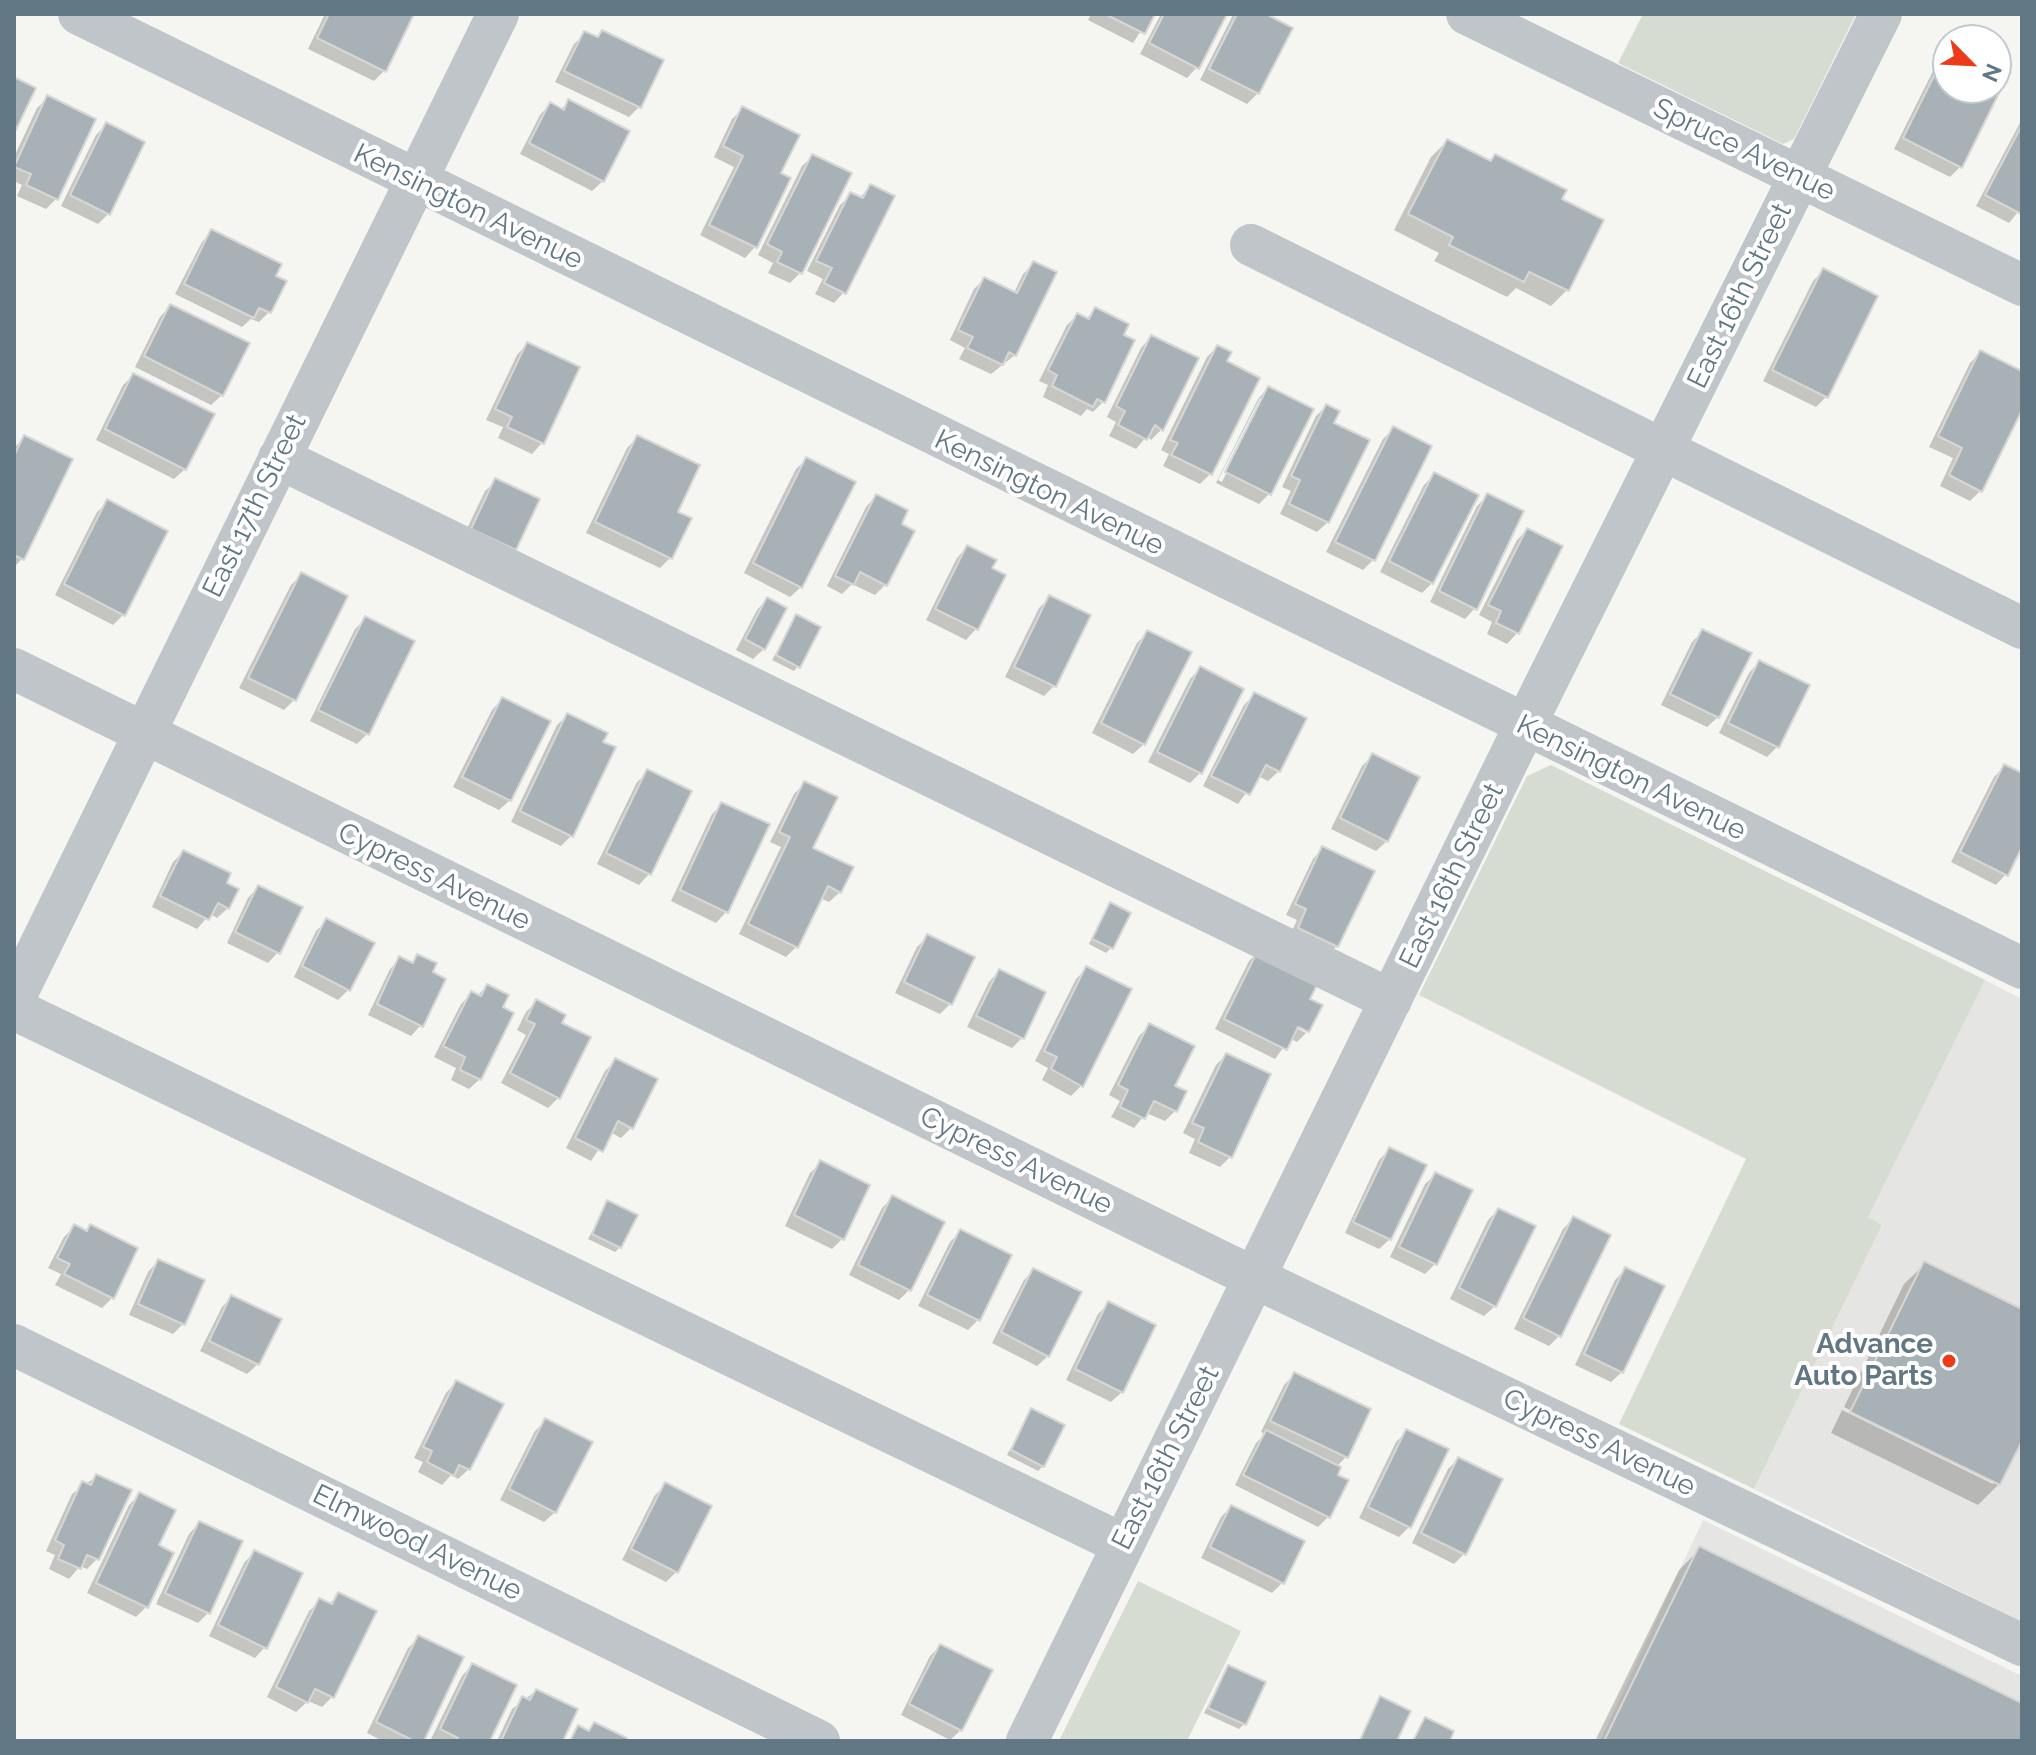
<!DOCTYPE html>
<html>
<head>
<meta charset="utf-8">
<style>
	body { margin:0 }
	#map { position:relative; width:2036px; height:1755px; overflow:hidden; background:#f5f5f1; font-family:Raleway,sans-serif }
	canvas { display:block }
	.frame { position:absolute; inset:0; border:16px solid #627784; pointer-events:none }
	.north { position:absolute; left:1932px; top:24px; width:80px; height:80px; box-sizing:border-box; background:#fff; border:2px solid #c0c9ce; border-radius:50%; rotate:114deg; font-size:22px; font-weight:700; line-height:32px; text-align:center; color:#627784 }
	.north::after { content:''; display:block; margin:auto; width:28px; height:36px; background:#ed3b19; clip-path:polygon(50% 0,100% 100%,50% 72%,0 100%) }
</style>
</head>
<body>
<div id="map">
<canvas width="2036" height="1755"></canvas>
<div class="frame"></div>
<div class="north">N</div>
</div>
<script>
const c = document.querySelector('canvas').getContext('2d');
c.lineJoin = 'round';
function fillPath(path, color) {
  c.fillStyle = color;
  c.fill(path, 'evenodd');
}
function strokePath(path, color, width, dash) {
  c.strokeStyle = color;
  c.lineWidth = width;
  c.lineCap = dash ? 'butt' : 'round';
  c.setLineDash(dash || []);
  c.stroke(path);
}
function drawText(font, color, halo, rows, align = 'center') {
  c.font = font + ' Raleway,sans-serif';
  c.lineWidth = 8;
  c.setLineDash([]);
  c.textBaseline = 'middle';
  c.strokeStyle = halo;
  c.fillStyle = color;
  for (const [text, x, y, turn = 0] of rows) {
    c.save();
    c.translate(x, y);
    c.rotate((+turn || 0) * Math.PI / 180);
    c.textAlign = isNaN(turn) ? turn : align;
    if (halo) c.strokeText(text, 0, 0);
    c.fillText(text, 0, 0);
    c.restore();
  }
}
const built = new Path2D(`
	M1985 980 2022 999V1622L1754 1489 1882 1225 1867 1217Z
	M1703 1520 2022 1676V1741H1600Z`);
const green = new Path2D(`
	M1643 14H1856L1794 139 1783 144 1618 63Z
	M1551 765 1985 980 1868 1217 1882 1225 1754 1489 1619 1424 1746 1159 1419 995 1527 776Z
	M1138 1581 1241 1631 1187 1741H1059Z`);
const shadow = new Path2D(`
	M325 14H412L384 71 374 81 308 49Z
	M1091 14H1152L1133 43 1088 20Z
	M1161 14H1224L1197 67 1187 78 1140 54Z
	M1262 14 1258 93 1247 104 1200 80 1233 15Z
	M602 32 639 107 629 117 555 82 574 44 585 34 596 38Z
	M1948 50V88H1996V71L2005 76 1961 166 1950 177 1894 149 1939 59Z
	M48 98 94 120 56 199 46 209 17 196 22 185 14 181V157L37 108Z
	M569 102 603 181 592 191 520 154 540 115 550 104 560 110Z
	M743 109 778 174 788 179 755 247 745 258 700 235 734 167 714 157 732 119Z
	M2022 119V207L2009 223 1976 206Z
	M106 125 108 214 98 224 61 206 96 135Z
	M1447 141 1602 221 1567 290 1551 306 1516 288 1507 297 1434 261 1439 253 1394 230 1431 157Z
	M813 156 800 273 790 283 768 273 773 263 758 255 802 166Z
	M870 186 844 292 834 303 815 294 823 279 807 271 840 205 851 195 859 199Z
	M212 232 274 276 269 312 259 322 251 319 242 327 175 294 202 242Z
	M1034 264 1015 355 991 374 959 359 965 348 950 340 974 289 984 279 1014 293 1023 274Z
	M1823 271 1827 396 1816 407 1763 381 1813 281Z
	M170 306 222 395 211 405 135 367 160 317Z
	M1095 310 1103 402 1093 412 1087 409 1081 416 1043 397 1048 385 1039 381 1067 325 1077 315 1086 319Z
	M1151 337 1196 359 1161 430 1151 440 1147 436 1136 449 1109 436 1116 422 1107 417 1141 348Z
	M527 344 577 368 542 443 532 454 498 438 503 427 486 420 517 355Z
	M1217 347 1210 474 1200 484 1163 466 1169 454 1161 450 1207 357Z
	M1980 353 2022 373V405L1980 491 1970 501 1940 486 1953 458 1929 447 1970 363Z
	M134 375 185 469 174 479 96 440 123 385Z
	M1268 388 1269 494 1259 504 1216 483 1258 399ZM1260 398H1264L1222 482 1218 480Z
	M1326 406 1331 424 1328 522 1317 532 1280 514 1291 491 1282 487 1316 416Z
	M1393 429 1373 560 1363 570 1326 552 1383 439Z
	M25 437 22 559 14 567V448Z
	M638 437 675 513 670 558 660 568 586 533 627 448Z
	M807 459 801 587 790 597 744 573 796 469Z
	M1434 475 1432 583 1422 593 1380 572 1424 485Z
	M496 481 514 549 504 559 462 539 485 491Z
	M876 496 899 525 885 585 875 595 852 584 842 594 827 586 866 507Z
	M1487 496 1475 608 1465 619 1430 602 1477 506Z
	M108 502 123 615 113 625 55 595 97 512Z
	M1527 530 1560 547 1517 633 1507 644 1487 634 1492 622 1479 615 1517 540Z
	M967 547 1003 576 976 629 966 640 926 620 957 558Z
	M301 575 345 597 294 700 284 710 239 688 291 585Z
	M1050 597 1054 686 1044 696 1005 677 1039 608Z
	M767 599 764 649 753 659 736 650 757 610Z
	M797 616 798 666 794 671 772 660Z
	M366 618 367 734 357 744 310 721 355 629Z
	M1703 631 1718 717 1707 727 1661 705 1692 642Z
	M1148 632 1144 744 1133 754 1092 733 1137 643Z
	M1759 662 1777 747 1767 757 1719 733 1749 673Z
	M1200 669V773L1190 783 1148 762 1190 679Z
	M1255 694 1279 771 1268 781 1258 776 1238 804 1203 786 1244 705Z
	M502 699 510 800 499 810 453 787 492 710Z
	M568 715 571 836 561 846 511 822 557 725Z
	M1372 756 1387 841 1376 851 1331 829 1362 766Z
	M2005 766 2022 775V842L2006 874 1996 885 1951 862 1994 777Z
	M648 772 689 792 649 874 639 885 597 864 637 782Z
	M805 783 810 849 840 892 829 902 820 898 796 947 786 957 739 934 781 847 770 842 794 794Z
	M722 804 767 825 726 912 716 923 671 901 712 814Z
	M1323 848 1337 946 1326 956 1289 938 1297 920 1286 915 1313 859Z
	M183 852 224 884 228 908 217 918 210 914 197 929 152 907 173 862Z
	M258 887 278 952 268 963 227 943 248 898Z
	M1110 905 1111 948 1106 953 1089 944Z
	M327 921 349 989 338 1000 294 977 316 931Z
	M927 937 950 1004 940 1014 895 993 917 947Z
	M1259 951 1307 1000V1031L1288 1024 1306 1033 1297 1042 1290 1038 1275 1059 1215 1029 1249 961Z
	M418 956 421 1025 411 1036 368 1015 390 969 400 959 410 964Z
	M1087 968 1082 1085 1071 1096 1042 1080 1048 1068 1035 1061 1076 979Z
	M999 971 1022 1038 1012 1048 967 1027 989 982Z
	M487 986 480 1079 469 1089 451 1080 456 1068 434 1057 461 1004 472 993 477 996Z
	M536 1002 559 1024 558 1098 548 1108 501 1083 526 1035 517 1030 526 1012Z
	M1149 1026 1173 1087 1175 1111 1165 1121 1146 1113 1134 1128 1111 1117 1120 1101 1109 1095 1139 1036Z
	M1226 1055 1230 1157 1220 1167 1189 1153 1195 1139 1183 1133 1216 1065Z
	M616 1060 631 1128 621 1138 610 1132 591 1161 566 1148 605 1071Z
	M1390 1149V1239L1379 1249 1345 1233 1379 1160Z
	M821 1163 843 1238 832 1249 785 1226 810 1173Z
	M1436 1174 1435 1264 1425 1274 1390 1257 1425 1184Z
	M892 1198 909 1290 899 1300 849 1275 882 1208Z
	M608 1202 620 1247 615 1252 588 1239Z
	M1498 1210 1495 1306 1484 1316 1450 1299 1488 1220Z
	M1573 1219 1609 1236 1559 1336 1549 1346 1514 1329 1563 1229Z
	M74 1227 85 1232 91 1227 112 1298 102 1308 55 1285 61 1274 48 1268 64 1237Z
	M960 1232 1009 1256 978 1320 968 1330 918 1306 950 1242Z
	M158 1261 183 1324 173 1334 129 1315 148 1272Z
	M1925 1264 2022 1311V1437L1999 1484 1978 1505 1831 1433 1842 1410 1993 1484V1480L1844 1407 1904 1284Z
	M1626 1269 1622 1372 1611 1382 1575 1365 1615 1280Z
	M1034 1270 1048 1356 1037 1366 992 1343 1024 1280Z
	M232 1297 258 1364 247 1374 200 1351 222 1307Z
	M1108 1304 1122 1392 1111 1402 1066 1380 1098 1314Z
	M1294 1375 1346 1457 1336 1467 1329 1516 1318 1527 1235 1485 1256 1443 1265 1434 1261 1432 1284 1385Z
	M456 1382 469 1469 458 1479 451 1475 442 1485 418 1472 423 1462 414 1458 446 1393Z
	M1031 1411 1043 1466 1038 1471 1007 1455Z
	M545 1421 555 1512 544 1522 500 1500 535 1431Z
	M1407 1431 1409 1527 1399 1537 1359 1518 1396 1442Z
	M1458 1459 1464 1554 1454 1564 1412 1543 1448 1469Z
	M97 1476V1559L87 1569 80 1566 69 1579 49 1569 55 1555 46 1551 72 1494Z
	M666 1485 676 1572 666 1582 622 1560 655 1495Z
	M139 1495 157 1546 147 1606 136 1617 87 1593 129 1505Z
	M1231 1507 1282 1583 1272 1593 1201 1558 1221 1517Z
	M199 1523 208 1613 198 1623 156 1604 189 1534Z
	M1700 1549 2022 1705V1741H1595L1679 1570Z
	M254 1552 265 1647 255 1658 209 1636 244 1563Z
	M338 1595 332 1697 322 1707 308 1701 296 1712 267 1697 309 1611 320 1601 328 1605Z
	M419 1638 421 1741H383L367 1733 408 1648Z
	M940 1646 961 1730 950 1740 901 1715 930 1656Z
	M472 1665 488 1741 431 1739 462 1676Z
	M1228 1667 1244 1724 1239 1729 1204 1713Z
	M536 1691 561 1741H497L512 1709Z
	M1380 1698 1408 1712 1395 1741H1359Z`);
const building = new Path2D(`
	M329 14H414L386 72 317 38Z
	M1105 14H1155L1145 34Z
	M1164 14H1227L1199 69 1149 43Z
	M1237 14H1266L1293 28 1259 94 1209 69Z
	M602 30 664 60 641 108 564 71 584 31 598 37Z
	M1948 48V88H1996V69L2008 75 1962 168 1903 138Z
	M14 77 36 88 14 134Z
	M47 95 96 119 58 200 26 185 31 174 14 167Z
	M568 99 630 131 604 182 529 143 550 102 564 110Z
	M742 106 800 135 781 173 791 178 757 248 709 225 743 156 723 146Z
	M106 122 145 142 110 215 70 195Z
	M2022 125V211L2021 214 1985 195Z
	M1447 139 1491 161 1495 154 1567 190 1562 199 1604 220 1569 291 1529 272 1524 282 1449 245 1453 237 1408 214Z
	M812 154 852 173 802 274 777 262 782 252 767 244Z
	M870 184 895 196 846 294 824 283 832 268 816 261 850 192 863 198Z
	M211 229 282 264 276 276 287 281 271 313 259 308 254 318 184 284Z
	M1033 261 1057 272 1016 356 1009 352 1003 365 967 348 973 337 958 330 984 277 1017 293Z
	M1823 268 1878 296 1828 398 1772 370Z
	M170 304 250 343 223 396 144 356Z
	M1095 307 1129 324 1124 335 1135 340 1105 403 1097 399 1093 407 1052 386 1057 375 1048 370 1077 313 1089 319Z
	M1151 335 1199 358 1163 431 1155 425 1147 440 1118 425 1125 411 1116 406Z
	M527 342 580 367 544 444 507 427 512 417 495 409Z
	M1217 345 1232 352 1227 361 1260 378 1212 475 1171 455 1178 443 1170 440Z
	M1980 350 2022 371V410L1982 492 1949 475 1962 448 1938 436Z
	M133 373 215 414 186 470 105 429Z
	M1268 386 1314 409 1271 495 1225 472Z
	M1326 404 1340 411 1334 423 1370 440 1329 523 1289 504 1300 480 1291 476Z
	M1393 426 1432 446 1375 561 1335 542Z
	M24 435 73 459 24 560 14 555V456Z
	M637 435 700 465 678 512 692 518 672 559 595 522Z
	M806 457 856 482 802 588 753 563Z
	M1434 472 1479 495 1433 584 1389 561Z
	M495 478 540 499 516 550 471 529Z
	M1487 493 1524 511 1477 610 1439 591Z
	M876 494 908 510 902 524 915 531 887 586 860 572 854 585 835 576Z
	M107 499 168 531 125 616 64 584Z
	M1527 528 1563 546 1519 634 1496 623 1501 611 1488 605Z
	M967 545 997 560 992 568 1006 575 978 630 935 609Z
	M301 572 348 596 296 701 248 678Z
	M1049 595 1091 615 1056 687 1014 667Z
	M767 597 787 608 765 650 745 639Z
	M796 614 821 627 800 668 776 655Z
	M365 616 415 641 369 735 318 710Z
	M1702 629 1752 653 1719 718 1670 694Z
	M1147 630 1192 652 1145 745 1101 723Z
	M1759 660 1810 685 1779 748 1728 723Z
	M1200 666 1244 689 1202 774 1157 752Z
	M1254 692 1307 718 1280 772 1266 765 1250 795 1211 776Z
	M502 697 551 721 511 801 462 777Z
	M567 713 608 733 603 742 616 747 573 837 520 811Z
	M1372 753 1420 777 1388 842 1340 818Z
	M2004 764 2022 773V847L2008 876 1960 852Z
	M647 769 692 791 651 875 606 853Z
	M804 781 838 797 813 848 854 867 841 893 828 886 798 948 748 924 790 837 779 832Z
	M721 802 770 824 728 913 680 890Z
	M1322 846 1375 871 1338 947 1298 928 1306 909 1295 904Z
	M183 850 231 873 227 883 239 889 229 909 218 903 209 920 160 896Z
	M258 885 303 907 280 954 235 932Z
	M1110 902 1131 913 1113 949 1092 939Z
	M326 918 375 943 350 991 302 966Z
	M927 934 975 957 952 1005 904 982Z
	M1259 948 1320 979 1310 999 1323 1005 1309 1032 1298 1027 1287 1050 1224 1019Z
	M417 954 437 963 433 972 446 979 423 1027 377 1004 399 956 413 963Z
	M1086 966 1132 989 1083 1087 1051 1069 1057 1057 1044 1051Z
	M999 969 1046 992 1024 1039 976 1016Z
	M487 984 509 995 503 1007 514 1013 481 1080 460 1070 465 1057 443 1046 471 991 481 996Z
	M536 999 566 1015 562 1023 591 1037 560 1099 510 1073 535 1024 526 1020Z
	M1149 1023 1195 1046 1175 1086 1187 1091 1177 1112 1154 1101 1145 1119 1120 1107 1128 1090 1118 1085Z
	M1226 1053 1271 1074 1232 1158 1198 1142 1204 1128 1192 1123Z
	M615 1058 658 1079 633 1129 618 1121 603 1152 575 1138Z
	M1389 1147 1427 1165 1391 1240 1353 1222Z
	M820 1160 870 1185 844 1240 794 1215Z
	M1435 1172 1473 1190 1437 1265 1399 1247Z
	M892 1195 945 1222 911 1291 858 1265Z
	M607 1200 638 1215 621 1248 592 1234Z
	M1498 1208 1536 1226 1496 1307 1459 1288Z
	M1573 1216 1611 1235 1561 1337 1523 1318Z
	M74 1224 87 1231 90 1224 138 1248 114 1299 64 1274 70 1264 57 1258Z
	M960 1229 1012 1255 980 1321 927 1295Z
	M158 1259 205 1280 185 1325 138 1304Z
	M1924 1261 2022 1309V1441L2000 1485 1850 1412Z
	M1625 1267 1665 1286 1623 1373 1584 1354Z
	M1033 1268 1082 1292 1049 1357 1001 1332Z
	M231 1295 282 1319 259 1365 209 1341Z
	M1108 1301 1156 1325 1123 1393 1075 1369Z
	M1294 1372 1371 1409 1348 1458 1270 1421Z
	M456 1380 504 1404 470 1470 459 1465 454 1476 427 1462 432 1451 423 1447Z
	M1031 1408 1065 1425 1044 1467 1011 1450Z
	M545 1418 593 1442 556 1513 509 1489Z
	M1406 1429 1449 1449 1411 1528 1368 1507Z
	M1266 1430 1341 1467 1338 1475 1349 1480 1330 1518 1243 1475Z
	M1458 1457 1503 1479 1466 1555 1421 1533Z
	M96 1474 132 1490 99 1560 87 1555 81 1569 58 1559 64 1545 55 1540 82 1481 91 1485Z
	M665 1482 712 1506 678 1573 631 1549Z
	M139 1492 176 1510 159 1545 174 1553 148 1608 96 1583Z
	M1231 1505 1305 1541 1284 1584 1210 1547Z
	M199 1521 243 1541 210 1614 165 1593Z
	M1699 1546 2022 1703V1741H1604Z
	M254 1550 303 1573 267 1649 218 1625Z
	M338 1592 377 1611 334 1698 315 1689 308 1703 276 1687 319 1598 332 1604Z
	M418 1635 464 1657 424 1741H414L376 1722Z
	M940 1644 993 1670 962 1731 909 1704Z
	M472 1663 517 1685 490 1741H456L458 1738 440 1729Z
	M1228 1665 1266 1682 1246 1725 1208 1708Z
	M536 1689 578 1709 563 1741H501L522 1696 530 1700Z
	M1380 1696 1411 1711 1397 1741 1360 1740Z
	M1425 1717 1454 1731 1450 1741H1413Z
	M594 1722 627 1738 626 1741H570L578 1725 589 1731Z`);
const minor = new Path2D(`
	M79 14 2022 968
	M1467 14 2022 285
	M1251 245 2022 628
	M279 458 1391 1000
	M14 669 1224 1263 2022 1645
	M14 999 498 14
	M14 1009 1122 1544
	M14 1345 819 1741
	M1027 1741 1544 687 1881 14`);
const markers = [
	[1949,1361,8,"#ed3b19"]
];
const streetNames = [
	["Spruce Avenue",1744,150,26],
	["Kensington Avenue",468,207,26],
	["East 16th Street",1740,296,-64],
	["Kensington Avenue",1049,493,26],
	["East 17th Street",255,506,-64],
	["Kensington Avenue",1631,778,26],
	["East 16th Street",1452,876,-64],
	["Cypress Avenue",434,877,26],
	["Cypress Avenue",1016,1161,26],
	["Cypress Avenue",1599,1443,26],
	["East 16th Street",1166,1458,-63],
	["Elmwood Avenue",417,1543,26]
];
const poiNames = [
	["Advance",1933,1345],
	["Auto Parts",1933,1377]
];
fillPath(built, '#e5e6e4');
fillPath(green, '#d6dcd1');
fillPath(shadow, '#0003');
fillPath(building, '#a8b2b6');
strokePath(building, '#d6d6d4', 2);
strokePath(minor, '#bfc5c8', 42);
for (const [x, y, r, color] of markers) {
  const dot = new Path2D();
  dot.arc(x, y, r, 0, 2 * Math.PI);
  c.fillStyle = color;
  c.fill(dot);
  strokePath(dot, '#fff', 3);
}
drawText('28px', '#627784', '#fff', streetNames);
drawText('bold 28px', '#627784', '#fff', poiNames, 'right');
</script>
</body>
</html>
